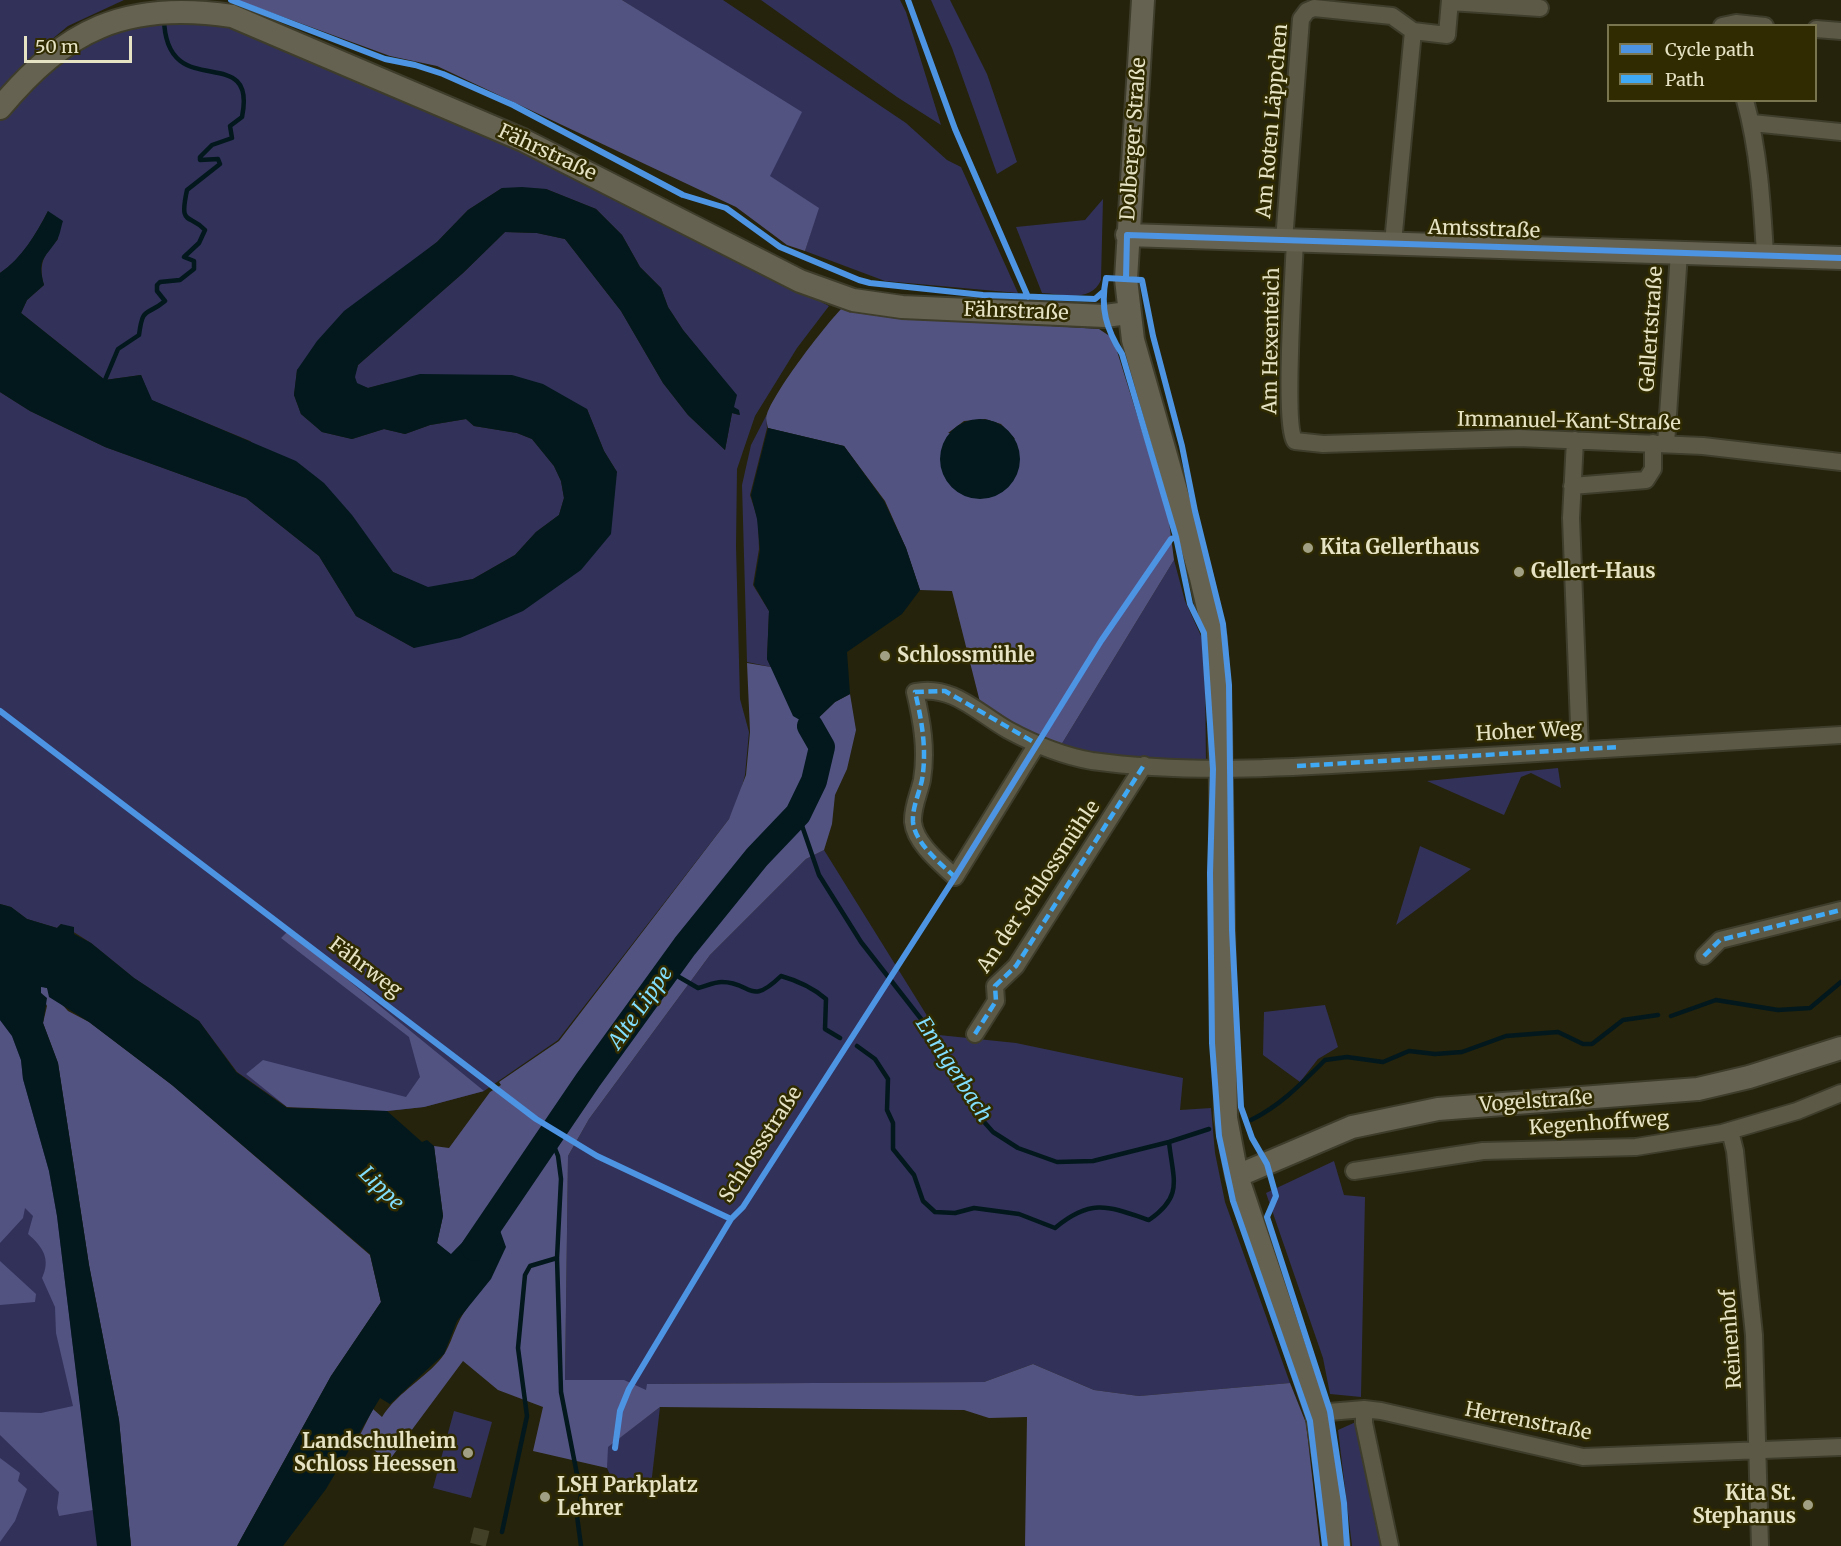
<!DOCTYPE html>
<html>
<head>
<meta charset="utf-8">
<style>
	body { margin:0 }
	#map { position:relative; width:1841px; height:1546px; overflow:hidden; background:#25230b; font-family:Merriweather,serif }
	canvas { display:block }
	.legend { position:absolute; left:1607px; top:24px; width:210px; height:78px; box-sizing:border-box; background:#302b00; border:2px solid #79754f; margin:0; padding:8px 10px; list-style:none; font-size:18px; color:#e6e3c5 }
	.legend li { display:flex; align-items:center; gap:12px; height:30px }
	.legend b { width:30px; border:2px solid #79754f }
	.scale { position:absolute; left:24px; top:36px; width:108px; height:27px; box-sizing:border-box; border:3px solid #e6e3c5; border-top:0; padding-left:8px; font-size:18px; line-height:21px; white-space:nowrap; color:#e6e3c5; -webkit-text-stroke:4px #302b00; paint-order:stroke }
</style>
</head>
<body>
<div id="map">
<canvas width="1841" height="1546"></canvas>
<ul class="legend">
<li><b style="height:8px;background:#4d94e3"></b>Cycle path</li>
<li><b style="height:8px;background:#3fa9f5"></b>Path</li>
</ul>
<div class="scale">50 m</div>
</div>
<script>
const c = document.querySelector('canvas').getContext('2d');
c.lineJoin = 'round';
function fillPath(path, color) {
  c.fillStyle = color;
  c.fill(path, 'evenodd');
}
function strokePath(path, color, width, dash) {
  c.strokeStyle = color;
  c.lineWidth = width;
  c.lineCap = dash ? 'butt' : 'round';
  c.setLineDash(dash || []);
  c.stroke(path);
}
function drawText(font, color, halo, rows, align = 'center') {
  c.font = font + ' Merriweather,serif';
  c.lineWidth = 5;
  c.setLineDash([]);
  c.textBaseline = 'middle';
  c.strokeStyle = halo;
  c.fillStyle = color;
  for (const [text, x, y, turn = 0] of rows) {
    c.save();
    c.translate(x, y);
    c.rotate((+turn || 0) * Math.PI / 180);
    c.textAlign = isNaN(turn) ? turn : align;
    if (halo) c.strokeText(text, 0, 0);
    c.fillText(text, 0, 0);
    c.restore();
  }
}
const green = new Path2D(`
	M0 0H124L68 26 40 49 0 97Z
	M622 0H723L906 123 947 160 961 167 1018 293 885 281 805 251 818 208 770 177 671 32Z
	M761 0H900L906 12 941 125 897 97Z
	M931 0H950L987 74 1017 162 997 174 952 48Z
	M198 12 467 122 653 212 829 306 797 348 755 416 737 469 736 546 740 699 749 732 745 775 738 801 729 819 558 1040 484 1091 424 1107 387 1111 287 1107 237 1072 199 1021 134 978 91 943 61 924 57 928 27 919 11 907 0 904V392L30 411 105 447 246 498 319 556 356 616 414 648 617 472 604 451 587 409 387 383 368 388 357 384 354 377 358 365 463 273 505 232 537 233 565 239 621 311 663 383 688 415 725 450 732 413 739 415 733 407 736 395 683 330 668 307 661 288 640 267 622 235 596 209 546 189 502 188 468 210 437 242 392 278 297 370 294 395 301 414 322 432 352 439 384 429 405 434 430 425 466 419 474 426 517 433 532 439 554 466 561 481 564 498 559 515 536 532 515 555 473 579 428 588 393 572 376 550 250 441 151 400 141 375 105 380 21 313 27 300 44 285C38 263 44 255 58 239L48 211C36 234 22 259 0 273V120L27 86 88 30Z
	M1103 199 1101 280C1091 303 1063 294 1042 293L1016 227 1085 220Z
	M766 416 767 428 750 495 758 520 759 549 753 585 769 611 767 659 771 667 747 662 742 485 751 445Z
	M1174 560 1185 601 1202 638 1205 670 1206 766 1058 750Z
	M1558 768 1561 788 1531 773 1521 777 1504 815 1427 781Z
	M1420 846 1471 869 1396 925Z
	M824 850 939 1035 1016 1043 1183 1078 1180 1110 1211 1108 1215 1153 1225 1202 1290 1383 1139 1396 1094 1390 1033 1364 984 1382 648 1384 647 1391 565 1381 568 1156 589 1119 710 955 806 859Z
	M0 918 60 1178 106 1546H0Z
	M1325 1005 1338 1047 1318 1059 1300 1082 1263 1055 1264 1012Z
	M1334 1161 1344 1195 1365 1197 1361 1397 1330 1394 1323 1358 1266 1193Z
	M660 1407 650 1494 618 1493 607 1468V1447Z
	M454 1411 492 1422 471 1498 433 1488Z
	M1358 1421 1384 1546H1352L1338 1430Z`);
const forest = new Path2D(`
	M237 0H622L802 112 770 176 819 208 805 251 787 245 736 207 437 66 390 56Z
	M842 308 877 315 1099 329 1111 337 1116 348 1168 514 1174 560 1058 750 981 706 952 591 920 590 906 548 885 501 844 446 768 428C767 423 765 418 767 414 776 389 823 328 842 308ZM985 419 1001 424 1015 439 948 433 964 421Z
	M747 663 771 667 810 726 835 702 850 694 856 730 847 769 835 795 832 824 824 850 806 859 710 955 589 1119 568 1156 565 1380H624L646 1390 647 1384 984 1382 1033 1364 1094 1390 1139 1396 1290 1383 1306 1423 1320 1546H1025L1027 1417 989 1418 964 1410 660 1407 608 1447 607 1468 533 1451 543 1407 498 1390 463 1361 388 1462 359 1437 373 1409 382 1417C398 1391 431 1375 445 1353 454 1337 456 1322 468 1307L451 1255 437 1243 443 1216 434 1146 449 1148 490 1092 501 1085 499 1082 559 1041 729 819 746 775 750 732Z
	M288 931 484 1091 424 1107 387 1111 287 1107 246 1074 263 1060 406 1097 420 1077 409 1037 281 938Z
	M41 986 47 988 68 1011 89 1022 172 1085 370 1255 381 1302 331 1376 237 1546H131L119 1420 89 1265 58 1063 43 1023 47 1006 41 993Z
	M0 1020 12 1036 21 1060 23 1079 49 1171 57 1216 93 1510 59 1516 57 1508 59 1492 0 1435V1412L41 1413 73 1406 56 1333 55 1307 42 1278C51 1259 43 1247 28 1234L33 1216 25 1208 23 1218 0 1243Z
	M0 1261 36 1294 35 1302 0 1305Z
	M0 1458 20 1473 18 1481 27 1489 15 1521 0 1542Z`);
const water = new Path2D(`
	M522 187 546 189 596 209 622 235 640 267 661 288 668 307 683 330 737 395 734 407 739 410 740 415 732 413 725 450 688 415 663 383 621 311 565 239 537 233 505 232 463 273 358 365 355 377 357 383 368 388 420 374 512 375 543 384 587 409 604 451 617 472 611 534 581 570 523 611 460 638 414 648 356 616 319 556 246 498 105 447 30 411 0 392V273C22 258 36 234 48 211L63 221C61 227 60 235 57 240 44 260 37 258 44 285L27 300 21 313 105 380 141 375 152 400 296 461 324 483 352 515 393 572 428 587 473 579 515 555 536 532 559 515 564 498 561 481 554 466 532 439 517 433 474 426 466 419 430 425 405 434 384 429 352 439 322 432 301 414 294 395 297 370 317 341 344 311 437 242 468 210 502 188Z
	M940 459a40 40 0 1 1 80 0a40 40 0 1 1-80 0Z
	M768 428 844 446 884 501 906 548 920 590 902 614 847 652 850 694 835 702 810 726 793 716 767 659 769 611 754 585 760 550 757 519 751 495Z
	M0 904 11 907 27 919 57 928 61 924 74 927V934L91 943 134 978 199 1021 236 1072 287 1108 387 1111 422 1142 427 1140 434 1146 443 1216 437 1243 451 1254 487 1217 497 1222 506 1247 491 1279 457 1321 444 1354 390 1404 380 1398 326 1489 283 1546H237L331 1376 381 1302 370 1254 172 1085 89 1022 49 997 47 988 41 987V993L47 998 43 1023 58 1063 89 1265 119 1420 131 1546H97L57 1216 49 1171 23 1079 21 1060 12 1036 0 1020Z`);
const stream = new Path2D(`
	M105 380 118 349 139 335C143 305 146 317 165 301L157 291V285L160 282 180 280 194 269V261L184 257 199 243 205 230C189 213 179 227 187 190L220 164 218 159 200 160V157L212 145 232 138 230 126 242 117C258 39 166 106 164 19
	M798 814 819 875 861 942 925 1024 977 1114 993 1132 1018 1148 1057 1162 1093 1161 1169 1142 1209 1129
	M667 970 698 988C706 986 714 982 722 982 752 982 749 1007 781 976 799 981 812 987 826 999L825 1029 840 1038
	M1671 1016 1716 1000 1778 1010 1810 1008 1841 982
	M857 1046 875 1059 888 1079 887 1110 893 1123V1149L914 1175 923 1201 935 1212 955 1213 974 1208 1019 1214 1055 1228C1091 1198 1108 1206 1149 1220 1184 1196 1173 1180 1169 1142
	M1251 1120C1281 1105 1301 1084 1325 1060L1347 1057 1383 1062 1409 1051 1435 1054 1462 1052 1506 1036 1558 1032 1583 1044H1592L1623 1020 1658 1015
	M550 1136 558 1156 561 1179 557 1258 561 1392 581 1495 577 1516 581 1546
	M502 1532 527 1416 518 1348 525 1275 530 1266 557 1258`);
const river = new Path2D(`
	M474 1248 588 1080 685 946 757 857 798 814 814 781 822 747 810 726`);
const streetTunnel = new Path2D(`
	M472 1535 488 1539`);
const street = new Path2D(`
	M1450 2 1540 8
	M1722 26 1736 23 1765 26
	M1816 29 1841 31
	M1745 100C1759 151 1762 203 1765 254
	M1752 123 1841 132
	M1295 240C1294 270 1283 426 1295 441L1323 444 1519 438 1703 446 1841 462
	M1284 241 1301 19 1307 11 1314 8 1392 16 1413 31
	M1393 243 1413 31 1447 35 1450 0
	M1575 440 1571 518 1580 750
	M1666 444 1679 253
	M1572 486 1646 480 1653 469V443
	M1037 744 955 877C940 863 915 843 913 822 912 808 919 794 922 780 927 750 922 721 915 692 952 684 978 713 1008 730 1034 744 1063 756 1092 761 1200 776 1311 766 1419 760 1560 752 1700 743 1841 735
	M1704 956 1720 940 1841 910
	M975 1034 996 1001 995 986 1016 966 1144 765
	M1730 1131 1735 1151 1754 1335 1760 1546
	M1354 1171 1483 1151 1636 1147 1722 1133 1797 1111 1841 1093
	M1364 1409V1423L1390 1546
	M1317 1413 1364 1409 1381 1411 1583 1457 1841 1447`);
const secondary = new Path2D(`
	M1143 0 1126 279 1133 340 1201 578 1215 638 1220 725 1226 1118 1237 1176 1317 1413 1338 1546
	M0 108C65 30 125 0 232 16L523 140 800 281 853 300 902 307 1105 316 1128 313
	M1127 235 1841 258
	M1237 1176 1352 1127 1438 1109 1698 1089 1749 1077 1841 1048`);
const quiet = new Path2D(`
	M1297 766 1620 747
	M955 877C940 863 915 843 913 822 912 808 919 794 922 780 927 750 922 721 915 692L945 691 1037 744 1039 741
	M1704 956 1720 940 1841 910
	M975 1034 996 1001 995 986 1016 966 1144 765`);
const cycleway = new Path2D(`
	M231 0 385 59 415 65 443 74 513 105 683 195 726 208 780 247 859 280 870 283 983 295 1095 299 1103 292
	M908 0 955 129 1028 297
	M1126 279 1127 235 1841 258
	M0 711 536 1119 597 1156 731 1219
	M615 1448 620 1411 629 1389 731 1219 743 1207 955 877 1101 641 1171 539 1176 537
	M1325 1546 1310 1421 1233 1201 1219 1136 1212 1043 1210 873 1213 769 1204 633 1190 604 1176 537 1122 354C1106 329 1100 308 1106 278L1142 280 1153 336 1182 446 1195 511 1223 624 1229 685 1232 930 1241 1107 1252 1138 1267 1164 1276 1196 1267 1217 1330 1411 1344 1503 1347 1546`);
const markers = [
	[1308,548,6,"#a2a084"],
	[1519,572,6,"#a2a084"],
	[885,656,6,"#a2a084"],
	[468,1453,6,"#a2a084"],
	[545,1497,6,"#a2a084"],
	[1808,1505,6,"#a2a084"]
];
const streetNames = [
	["Am Roten Läppchen",1273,121,-85],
	["Dolberger Straße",1134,139,-86],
	["Fährstraße",547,153,25],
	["Amtsstraße",1484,230,2],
	["Fährstraße",1016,312,2],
	["Gellertstraße",1652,329,-86],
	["Am Hexenteich",1272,341,-89],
	["Immanuel-Kant-Straße",1569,422,1],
	["Hoher Weg",1529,732,-3],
	["An der Schlossmühle",1039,887,-56],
	["Fährweg",365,968,37],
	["Vogelstraße",1536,1102,-4],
	["Kegenhoffweg",1599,1124,-4],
	["Schlossstraße",761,1145,-57],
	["Reinenhof",1732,1339,-94],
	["Herrenstraße",1528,1422,11]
];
const poiNames = [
	["Kita Gellerthaus",1320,548],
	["Gellert-Haus",1531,572],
	["Schlossmühle",897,656],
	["Landschulheim",456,1442,"right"],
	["Schloss Heessen",456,1465,"right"],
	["LSH Parkplatz",557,1486],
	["Lehrer",557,1509],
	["Kita St.",1796,1494,"right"],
	["Stephanus",1796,1517,"right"]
];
const waterNames = [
	["Alte Lippe",641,1008,-55],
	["Ennigerbach",953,1070,57],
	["Lippe",381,1189,44]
];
fillPath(green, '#323159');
fillPath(forest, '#535382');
fillPath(water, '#03181d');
strokePath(stream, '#03181d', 4.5);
strokePath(river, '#03181d', 26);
strokePath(streetTunnel, '#424027', 16, [16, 8]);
strokePath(street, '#3e3c2b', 20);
strokePath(secondary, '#3e3c2b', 26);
strokePath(street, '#5c5a46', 16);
strokePath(secondary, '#666251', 22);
strokePath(quiet, '#3fa9f5', 4.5, [9, 4.5]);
strokePath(cycleway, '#4d94e3', 6);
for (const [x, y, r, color] of markers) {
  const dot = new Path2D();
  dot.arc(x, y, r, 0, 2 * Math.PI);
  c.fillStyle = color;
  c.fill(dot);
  strokePath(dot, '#302b00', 2);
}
drawText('20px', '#e6e3c5', '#302b00', streetNames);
drawText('bold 20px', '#e6e3c5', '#302b00', poiNames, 'left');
drawText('italic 21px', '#82defd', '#302b00', waterNames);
</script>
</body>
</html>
